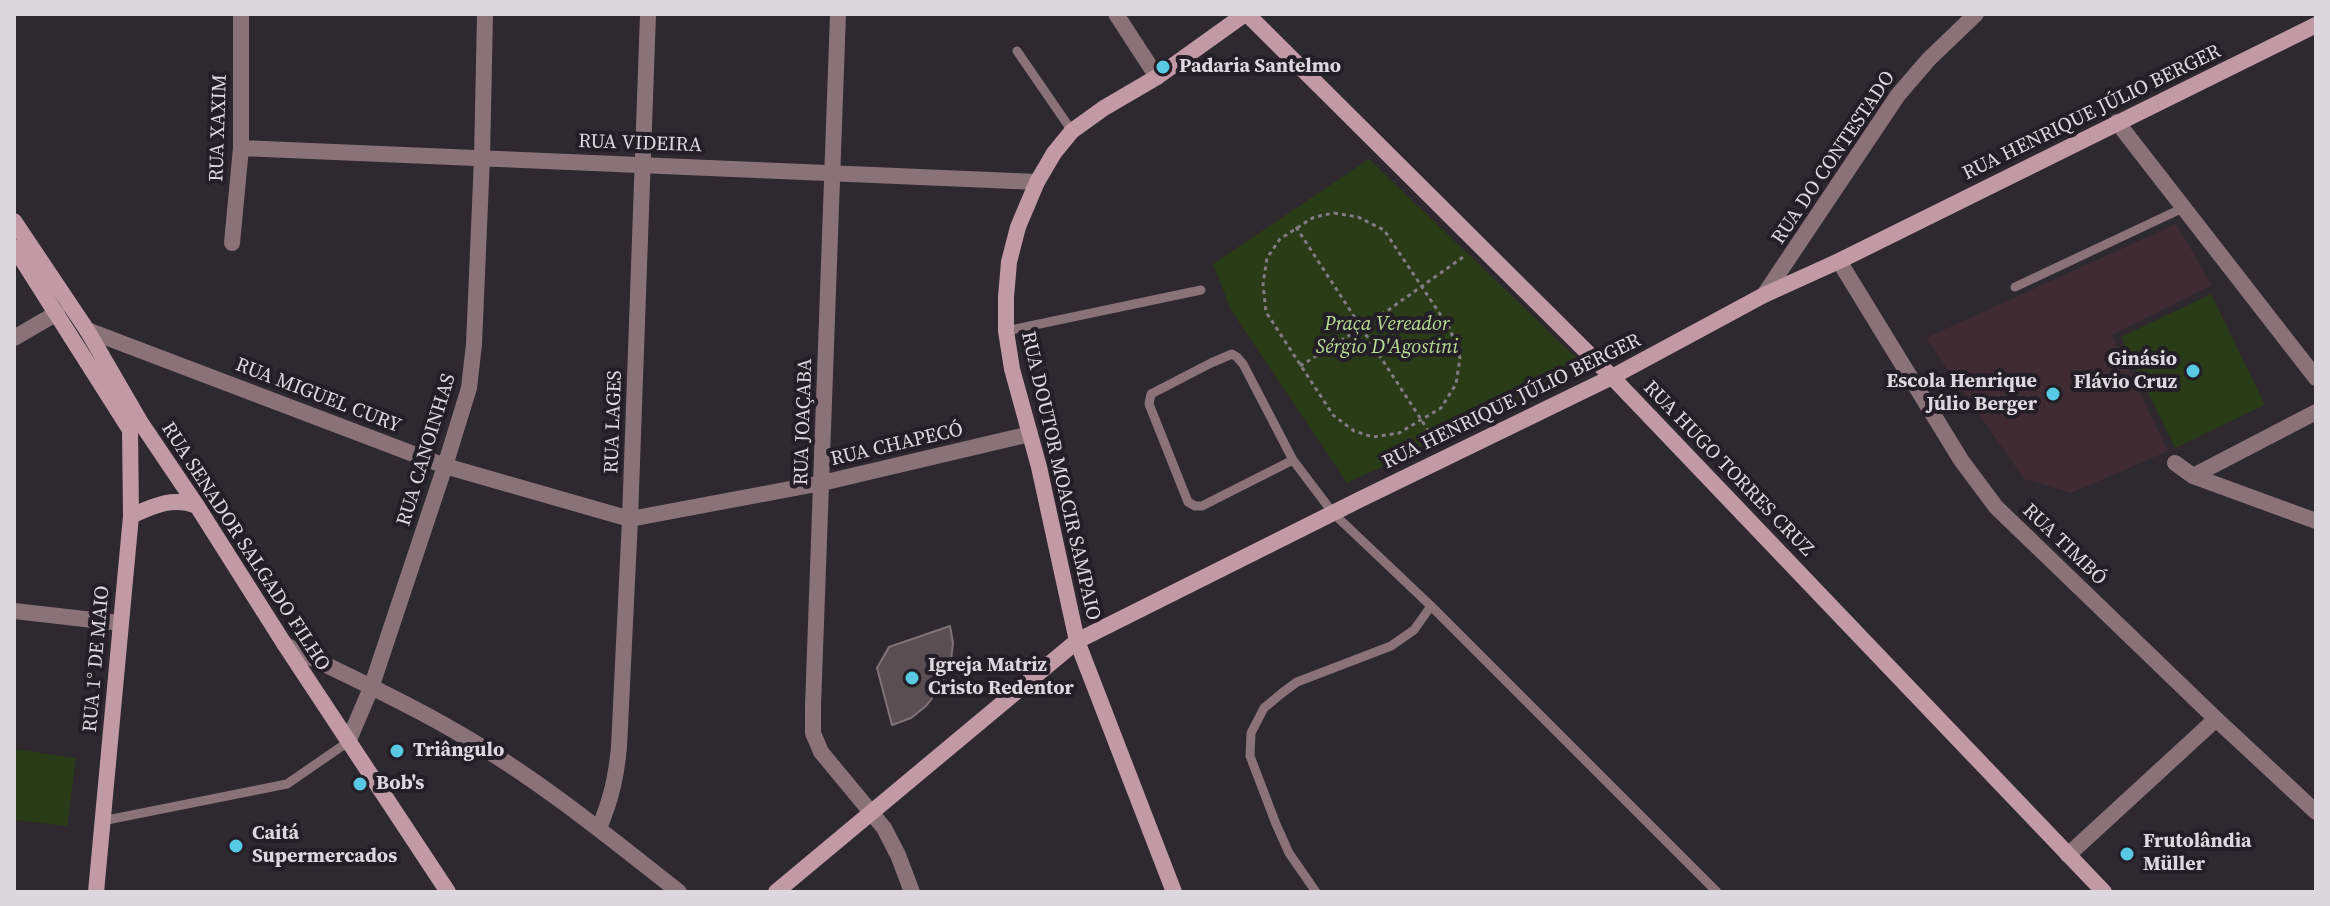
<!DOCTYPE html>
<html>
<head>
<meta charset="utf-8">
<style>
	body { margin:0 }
	#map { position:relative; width:2330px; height:906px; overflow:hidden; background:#2e282f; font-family:"Source Serif 4",serif }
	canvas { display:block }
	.frame { position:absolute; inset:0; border:16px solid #dcd8dd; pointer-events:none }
</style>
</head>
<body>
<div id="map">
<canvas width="2330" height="906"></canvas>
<div class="frame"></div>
</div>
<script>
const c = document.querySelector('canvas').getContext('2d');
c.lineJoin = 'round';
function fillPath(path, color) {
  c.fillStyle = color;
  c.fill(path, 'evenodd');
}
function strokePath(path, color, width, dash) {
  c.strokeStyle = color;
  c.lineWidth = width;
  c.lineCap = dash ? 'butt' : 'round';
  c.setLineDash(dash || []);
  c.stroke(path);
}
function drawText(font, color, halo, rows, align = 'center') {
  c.font = font + ' "Source Serif 4",serif';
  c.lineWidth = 8;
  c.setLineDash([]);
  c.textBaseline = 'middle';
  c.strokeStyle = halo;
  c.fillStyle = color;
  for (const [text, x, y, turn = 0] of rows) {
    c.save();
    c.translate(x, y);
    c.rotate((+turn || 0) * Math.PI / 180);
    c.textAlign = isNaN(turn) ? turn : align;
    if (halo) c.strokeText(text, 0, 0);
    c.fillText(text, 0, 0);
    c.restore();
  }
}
const education = new Path2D(`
	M2176 224 2212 285 2112 335 2168 451 2071 493 2024 479 1926 338Z`);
const green = new Path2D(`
	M1369 159 1590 371 1347 483 1231 310 1213 264Z
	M2211 294 2265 405 2175 448 2121 337Z
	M14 749 76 758 67 826 14 820Z`);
const building = new Path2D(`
	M950 626 953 643 951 660 940 688 926 706 911 718 892 725 877 668 889 647Z`);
const path = new Path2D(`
	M1334 213 1358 217 1384 230 1450 329 1460 358 1456 384 1441 408 1399 433 1373 437 1354 431 1333 415 1266 312 1263 284 1267 258 1280 239 1314 217Z
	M1296 227 1437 444
	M1300 366 1374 320 1466 255`);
const lane = new Path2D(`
	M1017 51 1072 131
	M2015 287 2185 207
	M1006 331 1201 290
	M1293 460 1202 506H1195L1188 502 1149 404 1151 394 1211 363 1232 354 1237 357 1243 364 1293 460 1333 513 1431 606 1414 630 1391 646 1297 682 1282 693 1264 708 1251 733 1250 756 1276 824 1289 853 1316 892
	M1431 606 1717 892
	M102 821 287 784 348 742`);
const street = new Path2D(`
	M838 14 813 706V733L821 752 884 828 898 855 912 892
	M1116 14 1157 77
	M2117 122 2316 378
	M241 148 1037 182
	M232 243 241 148V14
	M1839 261 1961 460 1996 507 2216 719 2316 812
	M1764 295 1898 95 1929 59 1976 14
	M87 330 445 466 630 519 822 483 1030 434
	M14 338 57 313
	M2175 463 2193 476 2316 521
	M2193 476 2316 412
	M14 611 120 623
	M285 645C344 674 404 701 460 734 538 779 608 836 679 892
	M348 742 371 688 445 466 469 388 474 344 482 158 485 14
	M599 828C611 800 616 778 619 747L630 519 648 14
	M2068 855 2216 719`);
const secondary = new Path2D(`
	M1247 14 1612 377 2104 892
	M14 221 87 330 141 423 197 506 285 645 448 892
	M14 247 130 430
	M131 516C153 506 173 496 197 506
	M96 892 131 516 130 430
	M776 892 1077 641 1361 499 1612 377 1764 295 1839 261 2316 25
	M1174 892 1077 641 1039 467 1012 369 1006 331V297L1009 262 1018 227 1037 182 1054 153 1072 131 1104 108 1157 77 1245 14`);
const markers = [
	[1163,67,8,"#57c9e2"],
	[2193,371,8,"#57c9e2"],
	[2053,394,8,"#57c9e2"],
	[912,678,8,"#57c9e2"],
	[397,751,8,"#57c9e2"],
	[360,784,8,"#57c9e2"],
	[236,846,8,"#57c9e2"],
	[2127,854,8,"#57c9e2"]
];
const poiNames = [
	["Padaria Santelmo",1179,67],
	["Ginásio",2177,360,"right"],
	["Flávio Cruz",2177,383,"right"],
	["Escola Henrique",2037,382,"right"],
	["Júlio Berger",2037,405,"right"],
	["Igreja Matriz",928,666],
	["Cristo Redentor",928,689],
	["Triângulo",413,751],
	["Bob's",376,784],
	["Caitá",252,834],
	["Supermercados",252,857],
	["Frutolândia",2143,842],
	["Müller",2143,865]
];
const streetNames = [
	["RUA HENRIQUE JÚLIO BERGER",2092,113,-26],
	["RUA XAXIM",219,128,-88],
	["RUA VIDEIRA",640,144,2],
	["RUA DO CONTESTADO",1834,158,-56],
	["RUA MIGUEL CURY",318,396,21],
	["RUA HENRIQUE JÚLIO BERGER",1512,402,-26],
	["RUA LAGES",614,422,-88],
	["RUA JOAÇABA",804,422,-88],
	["RUA CHAPECÓ",897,445,-13],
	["RUA CANOINHAS",427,450,-73],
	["RUA HUGO TORRES CRUZ",1728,469,46],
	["RUA DOUTOR MOACIR SAMPAIO",1060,476,77],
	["RUA TIMBÓ",2064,545,44],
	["RUA SENADOR SALGADO FILHO",245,547,57],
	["RUA 1° DE MAIO",97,659,-85]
];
const parkNames = [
	["Praça Vereador",1387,325],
	["Sérgio D'Agostini",1387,348]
];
fillPath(education, '#3f2c32');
fillPath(green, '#2a3b17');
fillPath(building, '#594e51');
strokePath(building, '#7f7377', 2);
strokePath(path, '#817c82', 3, [4, 4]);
strokePath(lane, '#8a7279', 9);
strokePath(street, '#8a7279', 16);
strokePath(secondary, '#c19aa5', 16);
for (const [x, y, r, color] of markers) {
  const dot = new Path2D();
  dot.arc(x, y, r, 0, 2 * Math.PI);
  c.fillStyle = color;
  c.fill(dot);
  strokePath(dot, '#241e26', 3);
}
drawText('bold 20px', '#dcd8dd', '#241e26', poiNames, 'left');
drawText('20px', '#dcd8dd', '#241e26', streetNames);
drawText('italic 20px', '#b8dc95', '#241e26', parkNames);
</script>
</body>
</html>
